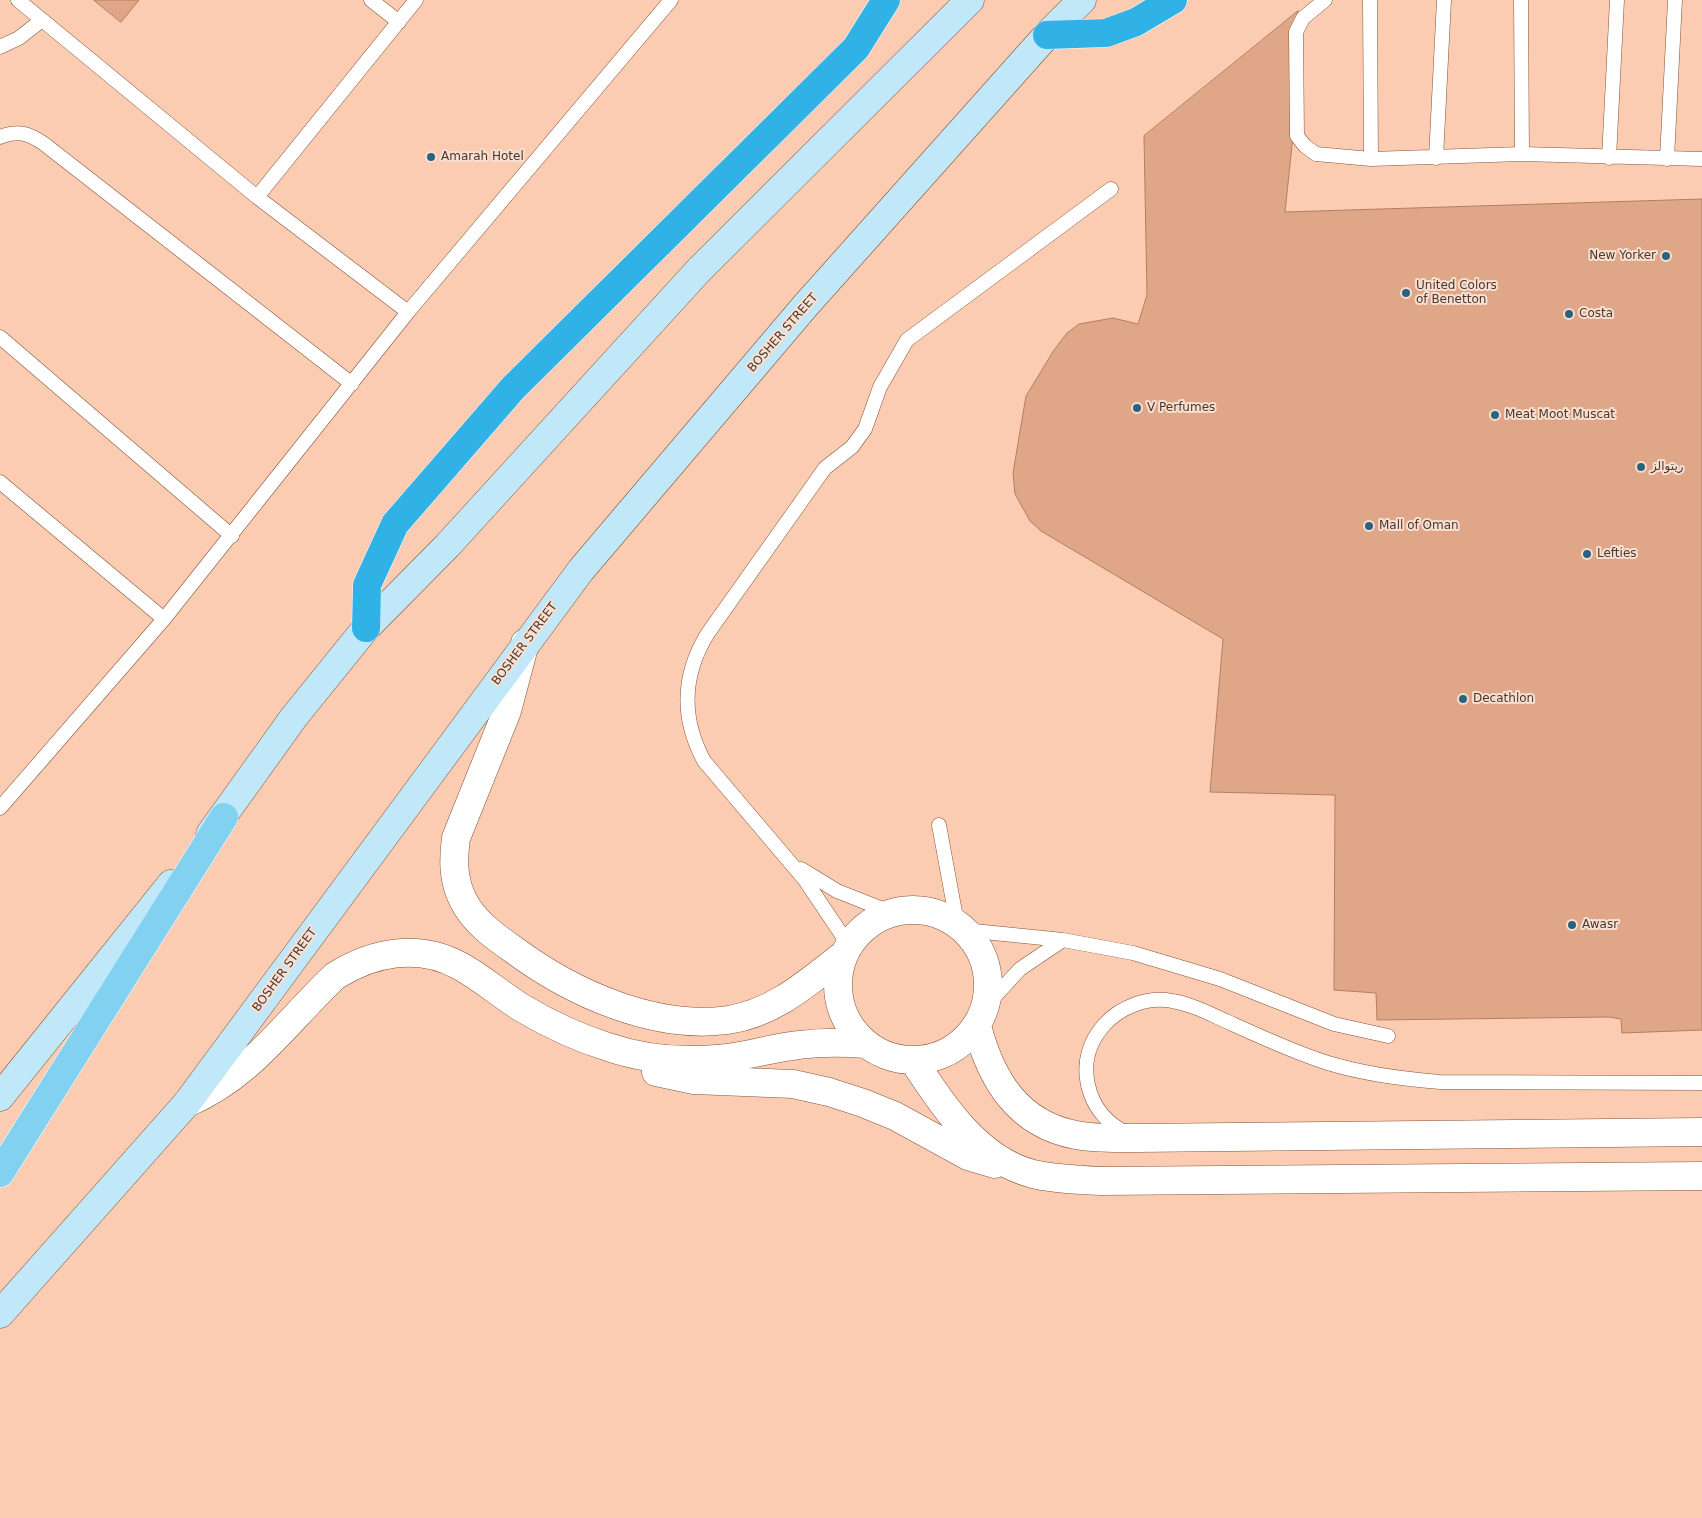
<!DOCTYPE html>
<html>
<head>
<meta charset="utf-8">
<style>
	body { margin:0 }
	canvas { display:block; background:#fbccb2 }
</style>
</head>
<body>
<canvas width="1702" height="1518"></canvas>
<script>
const c = document.querySelector('canvas').getContext('2d');
c.lineJoin = 'round';
function fillPath(path, color) {
  c.fillStyle = color;
  c.fill(path, 'evenodd');
}
function strokePath(path, color, width, dash) {
  c.strokeStyle = color;
  c.lineWidth = width;
  c.lineCap = dash ? 'butt' : 'round';
  c.setLineDash(dash || []);
  c.stroke(path);
}
function drawText(font, color, halo, rows, align = 'center') {
  c.font = font + ' "DejaVu Sans",Vazirmatn,sans-serif';
  c.lineWidth = 4;
  c.setLineDash([]);
  c.textBaseline = 'middle';
  c.strokeStyle = halo;
  c.fillStyle = color;
  for (const [text, x, y, turn = 0] of rows) {
    c.save();
    c.translate(x, y);
    c.rotate((+turn || 0) * Math.PI / 180);
    c.textAlign = isNaN(turn) ? turn : align;
    if (halo) c.strokeText(text, 0, 0);
    c.fillText(text, 0, 0);
    c.restore();
  }
}
const building = new Path2D(`
	M94 0H139L121 22Z
	M1298 11 1292 38 1293 136 1285 212 1702 199V1030L1622 1033 1621 1019 1609 1017 1377 1020 1376 993 1334 990 1335 795 1210 792 1223 639 1041 531 1030 521 1015 494 1013 473 1026 396 1054 350 1067 333 1079 324 1113 318 1138 324 1147 295 1144 136Z`);
const service = new Path2D(`
	M18 0 257 197 408 312
	M371 0 399 22
	M1325 0 1303 18 1296 32 1297 136 1305 146 1316 154 1371 159 1522 154 1702 159
	M1370 0 1371 159
	M1521 0 1522 154
	M0 47 19 38 42 20
	M0 137C18 130 28 133 43 143L352 384
	M1436 158 1444 0
	M1609 158 1617 0
	M1667 159 1675 0
	M257 197 416 0
	M0 337 232 536
	M0 482 164 619
	M0 808 164 619 408 312 671 0
	M939 825 957 923
	M801 869 837 891 890 912
	M964 930 1063 940 1133 953 1220 979 1334 1024 1388 1036
	M848 944 805 880 704 761C681 718 682 675 708 633L825 468 852 447 865 429 880 387 907 340 1111 189
	M985 1007 1020 969 1063 940
	M1127 1133C1107 1124 1093 1107 1088 1085 1083 1063 1089 1042 1104 1025 1120 1007 1148 996 1172 1001 1191 1004 1208 1013 1226 1021 1259 1036 1293 1052 1328 1063 1364 1074 1402 1079 1440 1082L1702 1083`);
const tertiary = new Path2D(`
	M525 643 507 711 456 838C453 860 453 880 463 900 474 922 494 936 514 950 572 993 654 1030 728 1020 774 1013 807 983 842 956
	M838 985a75 75 0 1 1 150 0a75 75 0 1 1-150 0Z
	M977 1026C991 1079 1017 1124 1076 1135 1096 1139 1117 1138 1137 1138L1702 1132
	M913 1060C942 1105 978 1160 1033 1174 1055 1179 1078 1180 1101 1181L1702 1176
	M656 1072 694 1080 793 1084 829 1092 863 1103 895 1116 968 1156 995 1164
	M187 1103C251 1076 286 1022 335 976 373 952 419 943 460 966 482 978 501 995 522 1008 549 1024 579 1038 608 1047 643 1059 681 1062 717 1059 744 1057 771 1048 799 1045 821 1042 843 1042 866 1044`);
const secondary = new Path2D(`
	M210 834 294 717 366 628 447 546 699 270 970 0
	M0 1097 171 884
	M0 1314 187 1103 581 570 806 305 1047 35 1082 0`);
const primary = new Path2D(`
	M0 1173 224 817`);
const motorway = new Path2D(`
	M1047 35 1106 33 1136 22 1173 0
	M366 628 367 585 395 524 513 388 856 48 886 0`);
const markers = [
	[431,157,5,"#2a637d"],
	[1666,256,5,"#2a637d"],
	[1406,293,5,"#2a637d"],
	[1569,314,5,"#2a637d"],
	[1137,408,5,"#2a637d"],
	[1495,415,5,"#2a637d"],
	[1641,467,5,"#2a637d"],
	[1369,526,5,"#2a637d"],
	[1587,554,5,"#2a637d"],
	[1463,699,5,"#2a637d"],
	[1572,925,5,"#2a637d"]
];
const poiNames = [
	["Amarah Hotel",441,157],
	["New Yorker",1656,256,"right"],
	["United Colors",1416,286],
	["of Benetton",1416,300],
	["Costa",1579,314],
	["V Perfumes",1147,408],
	["Meat Moot Muscat",1505,415],
	["ريتوالز",1651,467],
	["Mall of Oman",1379,526],
	["Lefties",1597,554],
	["Decathlon",1473,699],
	["Awasr",1582,925]
];
const streetNames = [
	["BOSHER STREET",783,333,-49],
	["BOSHER STREET",525,644,-53],
	["BOSHER STREET",285,970,-54]
];
fillPath(building, '#dfa787');
strokePath(building, '#b37e60', 1);
strokePath(service, '#855336', 15);
strokePath(tertiary, '#855336', 29);
strokePath(secondary, '#855336', 29);
strokePath(primary, '#fff', 29);
strokePath(motorway, '#fff', 29);
strokePath(service, '#fff', 14);
strokePath(tertiary, '#fff', 28);
strokePath(secondary, '#c1e8f8', 28);
strokePath(primary, '#83d1f0', 28);
strokePath(motorway, '#30b2e6', 28);
for (const [x, y, r, color] of markers) {
  const dot = new Path2D();
  dot.arc(x, y, r, 0, 2 * Math.PI);
  c.fillStyle = color;
  c.fill(dot);
  strokePath(dot, '#f7dfd2', 2);
}
drawText('12px', '#4d3629', '#f7dfd2', poiNames, 'left');
drawText('12px', '#4d3629', '#f7dfd2', streetNames);
</script>
</body>
</html>
